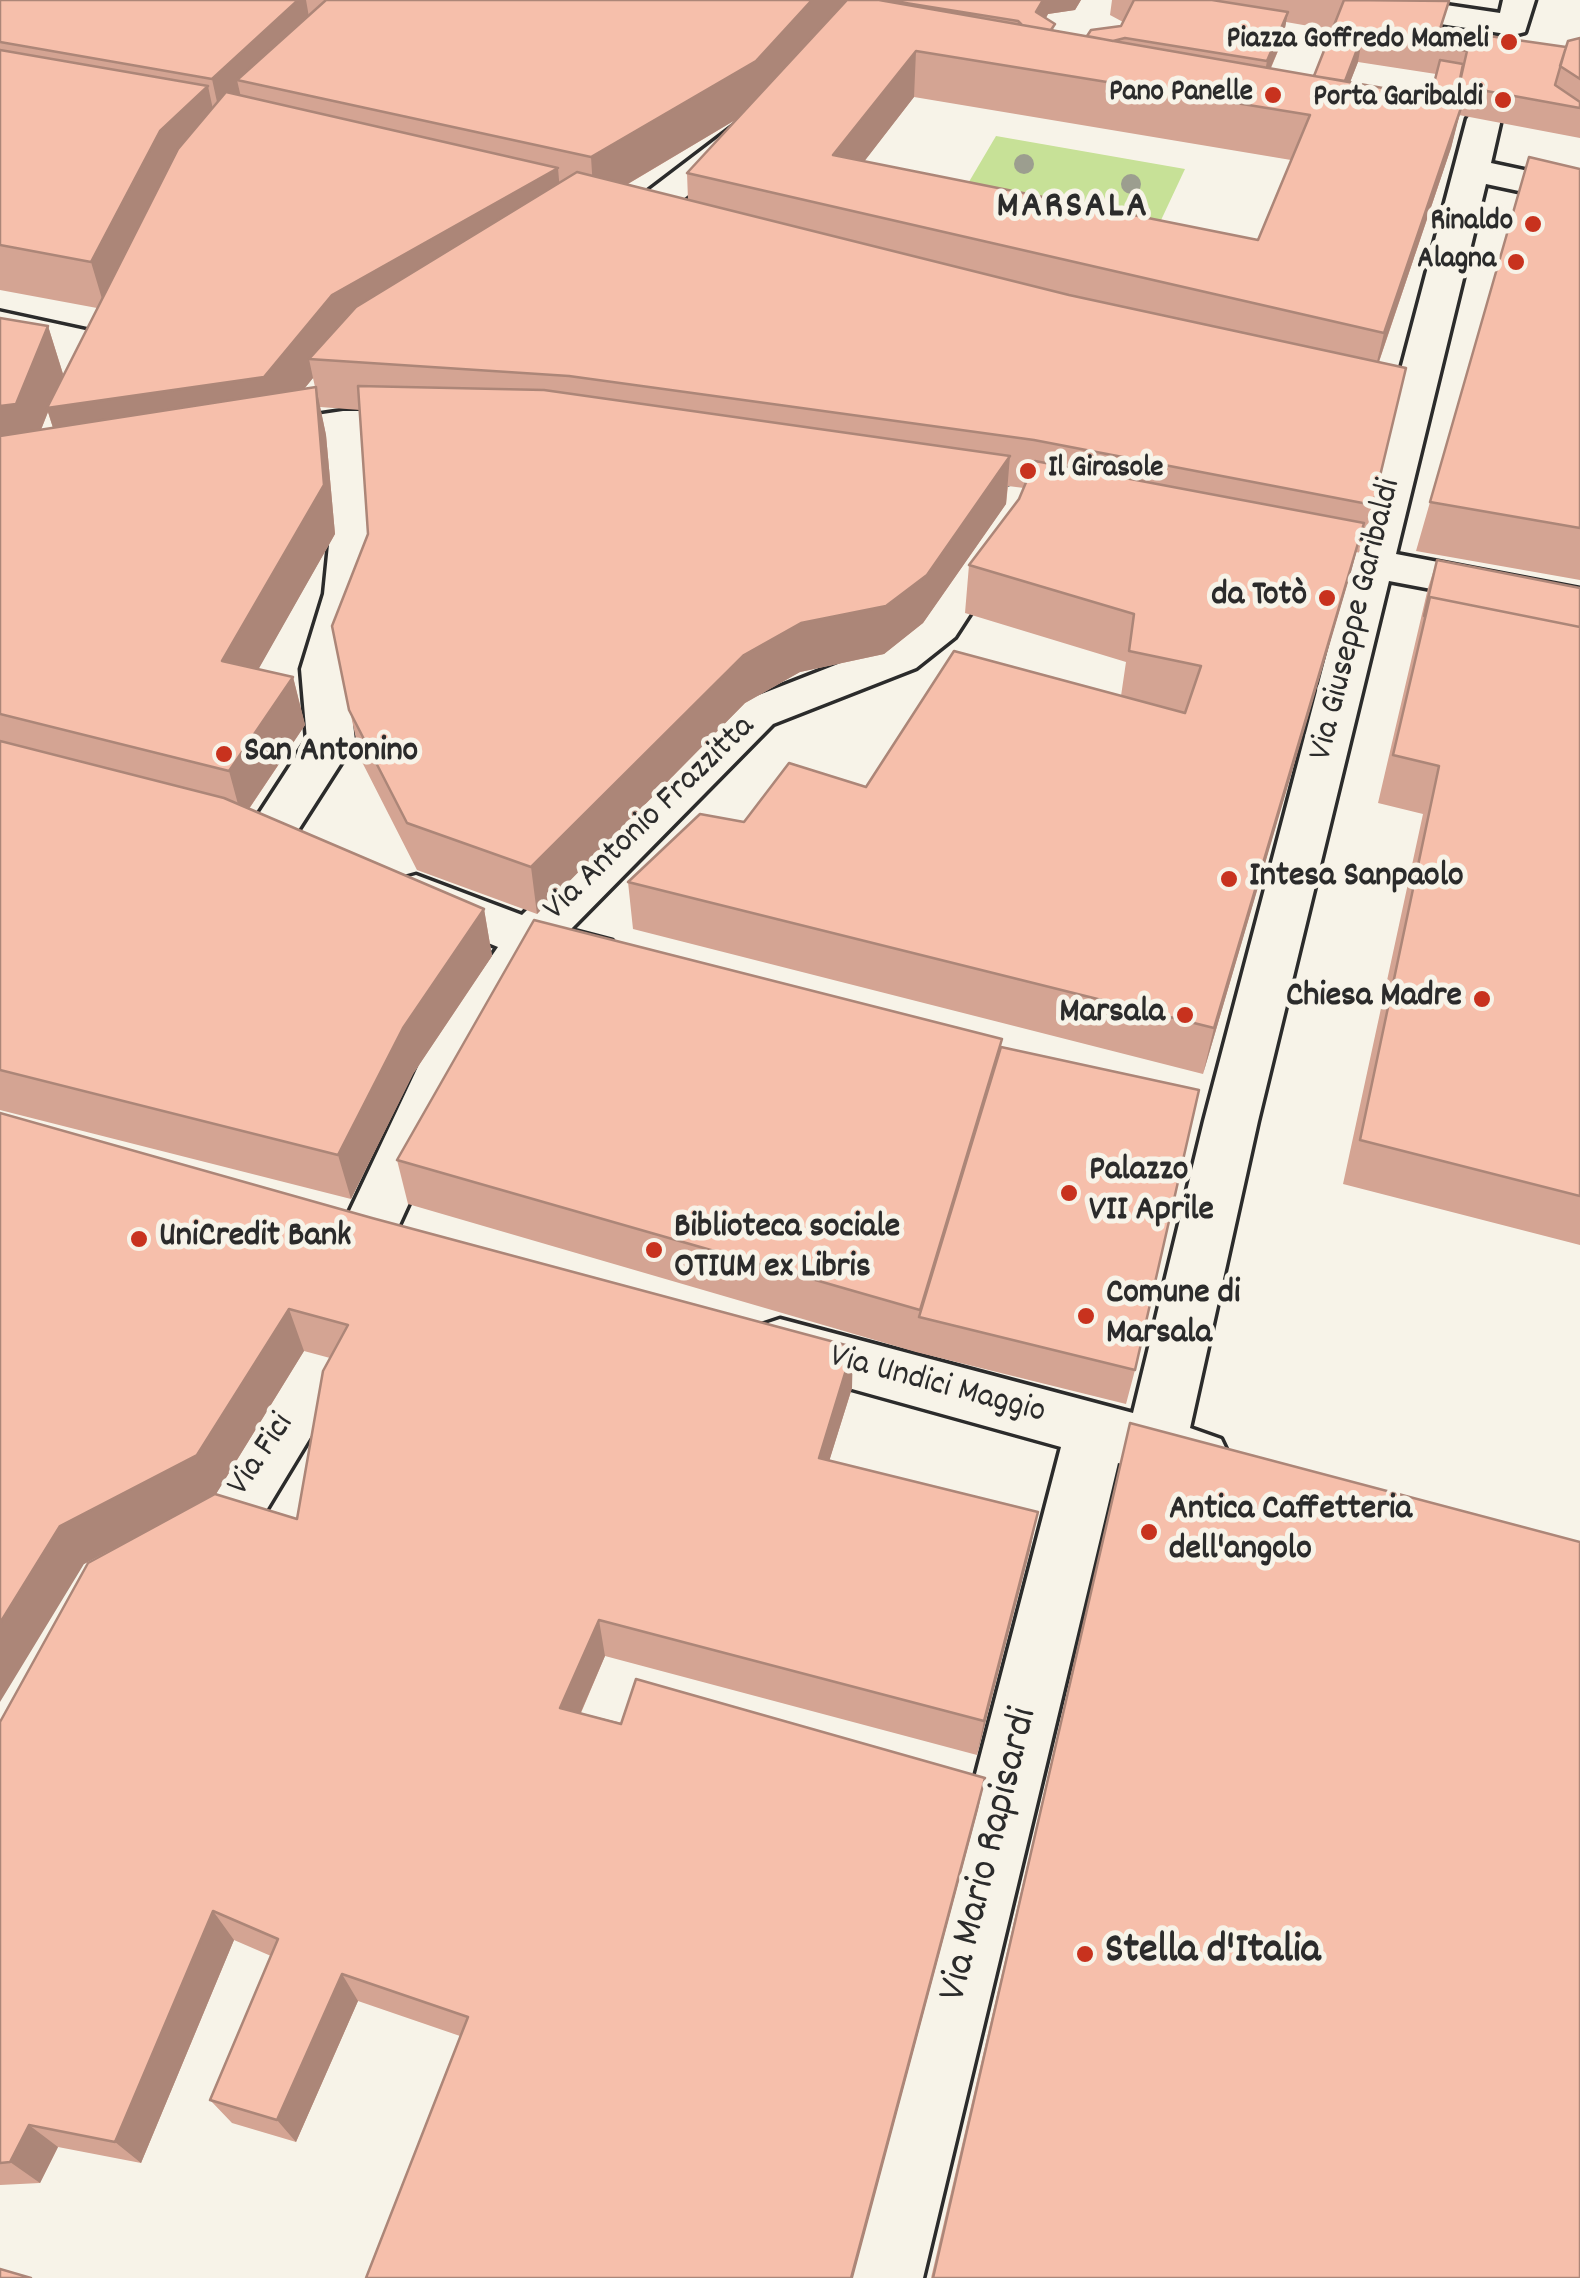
<!DOCTYPE html>
<html>
<head>
<meta charset="utf-8">
<style>
	body { margin:0 }
	canvas { display:block; background:#f7f3e8 }
</style>
</head>
<body>
<canvas width="1580" height="2278"></canvas>
<script>
const c = document.querySelector('canvas').getContext('2d');
c.lineJoin = 'round';
function fillPath(path, color) {
  c.fillStyle = color;
  c.fill(path, 'evenodd');
}
function strokePath(path, color, width, dash) {
  c.strokeStyle = color;
  c.lineWidth = width;
  c.lineCap = dash ? 'butt' : 'round';
  c.setLineDash(dash || []);
  c.stroke(path);
}
function drawText(font, color, halo, rows, align = 'center') {
  c.font = font + ' Dekko,sans-serif';
  c.lineWidth = 10;
  c.setLineDash([]);
  c.textBaseline = 'middle';
  c.strokeStyle = halo;
  c.fillStyle = color;
  for (const [text, x, y, turn = 0] of rows) {
    c.save();
    c.translate(x, y);
    c.rotate((+turn || 0) * Math.PI / 180);
    c.textAlign = isNaN(turn) ? turn : align;
    if (halo) c.strokeText(text, 0, 0);
    c.fillText(text, 0, 0);
    c.restore();
  }
}
const green = new Path2D(`
	M996 136 1185 169 1147 250 950 214Z`);
const street = new Path2D(`
	M1332 0H1412L1500 13 1503 0H1535L1525 32 1513 35 1348 10 1337 7Z
	M1484 109 1496 112 1501 119 1491 163 1580 182V204L1486 184 1396 554 1580 589V617L1389 581 1258 1121 1190 1428 1221 1439 1230 1458 1221 1477 1199 1485 1118 1463 923 2278H845L1061 1447 780 1369 759 1362 750 1344 759 1326 780 1319 1133 1413 1204 1121 1348 573 1263 556 1256 546 1263 536 1278 532 1354 547 1389 415 1310 395 1304 387 1310 379 1324 375 1395 392 1467 119 1472 112Z
	M747 122 759 125 764 132 759 139 644 230 631 233 618 230 613 222 618 214 735 125Z
	M0 286 125 312 130 320 125 328 111 332 0 308Z
	M343 411H437L451 414 457 423 451 432 365 435 373 525 368 594 347 669 355 741 284 852 267 857 250 852 242 840 307 740 301 669 324 594 331 525 324 438 249 449 234 446 228 437 234 428 249 425Z
	M1018 484 1033 488 1039 497 1036 512 955 637 916 668 773 724 570 930 612 941 620 955 612 969 594 974 542 961 466 1078 388 1249 368 1255 348 1249 340 1232 424 1054 498 947 398 906 391 893 398 880 416 875 522 915 741 702 884 646 923 617 994 512 1003 488Z
	M328 1332 349 1340 358 1358 259 1522 198 1560 176 1569 154 1560 145 1540 154 1520 215 1482 307 1340Z`);
const trees = [
	[1024,164],
	[1131,184]
];
const wall = new Path2D(`
	M0 0H1081L1075 10 1048 14 1046 18 1054 30 1087 36 1121 26 1123 22 1110 15 1112 0H1445L1442 30 1566 47 1580 38V138L1459 115 1451 148 1379 362 1373 505 1361 553 1356 552 1203 1074 633 929 628 882 744 822 866 787 1121 696 1126 662 965 613 969 565 1019 499 1024 488 1008 486 1006 504 923 623 884 654 800 672 745 703 537 914 417 870 360 758 332 626 368 534 360 410 320 407 326 435 335 534 258 669 293 677 305 725 249 809 484 909 492 956 413 1074 351 1199 0 1110V318L48 326 63 374 60 382 97 308 0 290ZM1286 22 1332 30 1314 76 1271 68 1283 39ZM1358 62 1436 74 1431 96 1350 82ZM914 97 1291 160 1258 240 864 161ZM737 119 687 173 688 200 628 184ZM313 378 315 387 304 389ZM48 412 53 428 41 430Z
	M1529 157 1580 169V580L1416 551Z
	M1437 560 1580 588V1245L1343 1184 1423 814 1378 803 1428 588Z
	M1001 1047 1135 1370 1126 1404 916 1352 408 1204 397 1160Z
	M0 1113 852 1388 829 1461 1030 1550 977 1755 605 1656 581 1713 978 1810 460 2036 358 2001 296 2142 232 2123 210 2100 271 1956 234 1940 141 2163 58 2147 40 2183 0 2185V1722L157 1525 84 1564ZM304 1351 330 1358 297 1519 216 1494Z
	M1130 1423 1580 2278H931Z`);
const shadedWall = new Path2D(`
	M298 0H306L313 40 237 80 243 106 222 125 212 79Z
	M812 0H850L757 107 594 204 591 157Z
	M1043 0H1081L1075 10 1048 14 1037 34 1036 12Z
	M1288 12 1283 39 1262 88 1267 61Z
	M1363 34 1358 62 1333 126 1339 99Z
	M916 51 914 97 833 202V155Z
	M208 86 218 133 105 309 91 262 160 131Z
	M1463 102 1451 148 1372 382 1384 333Z
	M558 168 562 215 309 359 313 378 274 426 62 456 48 412 32 452 0 457V406L48 326 63 374 50 407 332 295Z
	M316 387 326 435 335 534 236 709 222 661Z
	M1010 456 1006 504 923 623 884 654 800 672 745 703 537 914 531 867 744 655Z
	M1364 523 1351 572 1203 1074 1214 1028Z
	M293 677 305 725 242 819 229 771Z
	M484 909 492 956 413 1074 351 1199 338 1155 403 1028Z
	M289 1309 304 1351 216 1494 84 1564 0 1702V1623L60 1526Z
	M853 1347 852 1388 818 1497 819 1458Z
	M1038 1512 1030 1550 977 1755 984 1721Z
	M599 1620 605 1656 568 1742 560 1708Z
	M985 1778 978 1810 853 2278H851Z
	M213 1911 234 1940 141 2163 115 2142Z
	M342 1974 358 2001 296 2142 277 2120Z
	M29 2125 58 2147 40 2183 10 2162Z`);
const building = new Path2D(`
	M0 0H298L212 79 0 42Z
	M326 0H812L756 61 591 157 237 80Z
	M847 0H879L1463 102 1384 333 687 173ZM916 51 1310 115 1258 240 833 155Z
	M887 0H1043L1036 12 1055 24 1051 30 1022 25 1018 21Z
	M1134 0H1212L1288 12 1267 61 1125 38 1113 41 1087 36 1091 30 1121 26Z
	M1344 0 1449 1 1440 29 1566 47 1555 85 1580 102V108L1459 86 1467 51 1363 34 1345 81 1314 76Z
	M1580 38V79L1560 66 1568 41Z
	M0 50 208 86 160 131 91 262 0 245Z
	M1440 60 1463 64 1456 99 1431 95Z
	M226 92 558 168 332 295 264 377 47 408 178 149Z
	M1529 157 1580 169V528L1430 502Z
	M577 172 1069 295 1406 368 1373 505 1034 440 569 376 309 359 356 307Z
	M0 318 48 326 16 404 0 406Z
	M358 386 544 390 1010 456 927 575 886 606 801 623 744 655 531 867 407 823 349 710 332 626 368 534Z
	M316 387 324 485 222 661 293 677 229 771 0 714V436Z
	M1035 461 1364 523 1214 1028 628 882 700 814 744 822 789 763 866 787 954 651 1185 713 1201 666 1129 651 1134 614 969 565 1019 499Z
	M1437 560 1580 588V627L1430 597 1424 616Z
	M1430 597 1580 627V1196L1360 1140 1439 766 1393 755Z
	M0 741 224 798 484 909 403 1028 338 1155 0 1070Z
	M534 920 1002 1039 920 1310 397 1160Z
	M1001 1047 1199 1090 1135 1370 919 1317Z
	M0 1113 372 1218 853 1347 819 1458 1038 1512 984 1721 599 1620 560 1708 621 1724 636 1679 985 1778 851 2278H366L468 2017 342 1974 277 2120 210 2100 278 1939 213 1911 115 2142 29 2125 10 2162 0 2163V1722L88 1563 215 1494 297 1519 323 1371 348 1325 289 1309 197 1455 60 1526 0 1623Z
	M1130 1423 1580 1542V2278H933Z
	M0 2269 31 2278H0Z`);
const markers = [
	[1509,42,10,"#c8321e"],
	[1273,95,10,"#c8321e"],
	[1503,100,10,"#c8321e"],
	[1533,224,10,"#c8321e"],
	[1516,262,10,"#c8321e"],
	[1028,471,10,"#c8321e"],
	[1327,598,10,"#c8321e"],
	[224,754,10,"#c8321e"],
	[1229,879,10,"#c8321e"],
	[1482,999,10,"#c8321e"],
	[1185,1015,10,"#c8321e"],
	[1069,1193,10,"#c8321e"],
	[139,1239,10,"#c8321e"],
	[654,1250,10,"#c8321e"],
	[1086,1316,10,"#c8321e"],
	[1149,1532,10,"#c8321e"],
	[1085,1954,10,"#c8321e"]
];
const farPoinames = [
	["Piazza Goffredo Mameli",1489,42],
	["Pano Panelle",1253,95],
	["Porta Garibaldi",1483,100],
	["Rinaldo",1513,224],
	["Alagna",1496,262],
	["Il Girasole",1048,471,"left"]
];
const poiNames = [
	["da Totò",1307,598,"right"],
	["San Antonino",244,754],
	["Intesa Sanpaolo",1249,879],
	["Chiesa Madre",1462,999,"right"],
	["Marsala",1165,1015,"right"],
	["Palazzo",1089,1173],
	["VII Aprile",1089,1213],
	["Biblioteca sociale",674,1230],
	["OTIUM ex Libris",674,1270],
	["UniCredit Bank",159,1239],
	["Comune di",1106,1296],
	["Marsala",1106,1336],
	["Antica Caffetteria",1169,1512],
	["dell'angolo",1169,1552]
];
const streetNames = [
	["Via Giuseppe Garibaldi",1358,620,-76],
	["Via Antonio Frazzitta",651,820,-44],
	["Via Undici Maggio",937,1387,15],
	["Via Fici",263,1456,-56]
];
const farDistrictnames = [
	["MARSALA",1073,210]
];
const nearStreetnames = [
	["Via Mario Rapisardi",992,1855,-76]
];
const nearPoinames = [
	["Stella d'Italia",1105,1954]
];
fillPath(green, '#c7e197');
strokePath(street, '#2b2b2b', 7);
fillPath(street, '#f7f3e8');
c.fillStyle = '#9c9e8f';
for (const [x, y] of trees) {
  c.beginPath();
  c.arc(x, y, 10, 0, 2 * Math.PI);
  c.fill();
}
fillPath(wall, '#d4a493');
fillPath(shadedWall, '#ac8678');
fillPath(building, '#f6bfab');
strokePath(building, '#ac8678', 2.5);
for (const [x, y, r, color] of markers) {
  const dot = new Path2D();
  dot.arc(x, y, r, 0, 2 * Math.PI);
  c.fillStyle = color;
  c.fill(dot);
  strokePath(dot, '#f7f3e8', 4);
}
drawText('bold 30px', '#2b2b2b', '#f7f3e8', farPoinames, 'right');
drawText('bold 35px', '#2b2b2b', '#f7f3e8', poiNames, 'left');
drawText('35px', '#2b2b2b', '#f7f3e8', streetNames);
c.letterSpacing = '2.5px';
drawText('bold 38px', '#2b2b2b', '#f7f3e8', farDistrictnames);
c.letterSpacing = '0px';
drawText('42px', '#2b2b2b', '#f7f3e8', nearStreetnames);
drawText('bold 42px', '#2b2b2b', '#f7f3e8', nearPoinames, 'left');
</script>
</body>
</html>
